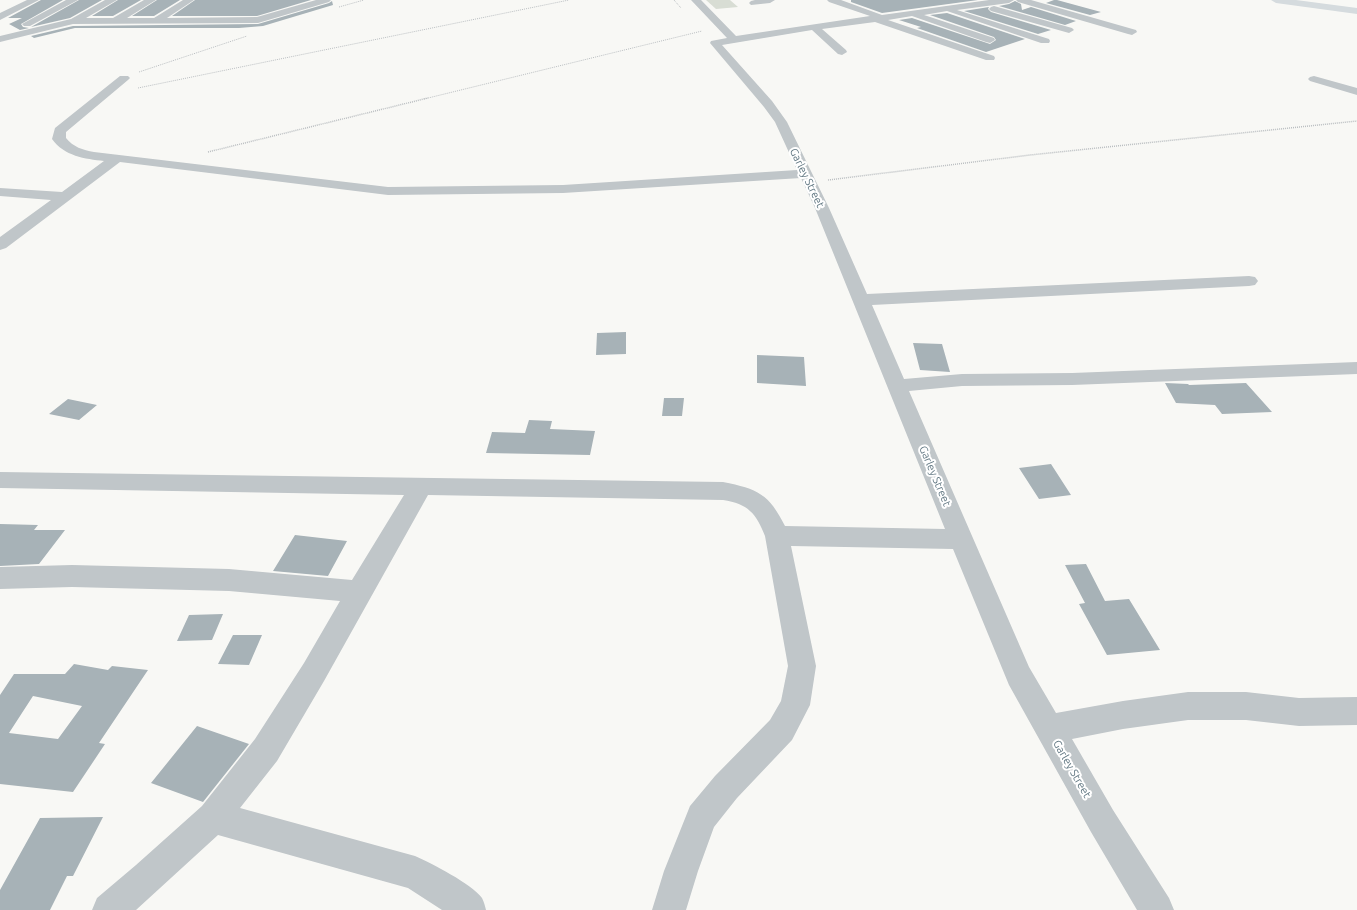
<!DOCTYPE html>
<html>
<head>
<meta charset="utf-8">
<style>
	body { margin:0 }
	canvas { display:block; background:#f8f8f5 }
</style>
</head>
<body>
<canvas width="1357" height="910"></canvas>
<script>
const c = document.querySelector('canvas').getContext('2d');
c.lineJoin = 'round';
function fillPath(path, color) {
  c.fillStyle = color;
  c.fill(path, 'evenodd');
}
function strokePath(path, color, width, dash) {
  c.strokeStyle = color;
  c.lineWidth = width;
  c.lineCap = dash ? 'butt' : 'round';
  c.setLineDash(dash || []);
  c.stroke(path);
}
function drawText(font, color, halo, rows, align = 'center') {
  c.font = font + ' Ubuntu,sans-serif';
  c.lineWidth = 4;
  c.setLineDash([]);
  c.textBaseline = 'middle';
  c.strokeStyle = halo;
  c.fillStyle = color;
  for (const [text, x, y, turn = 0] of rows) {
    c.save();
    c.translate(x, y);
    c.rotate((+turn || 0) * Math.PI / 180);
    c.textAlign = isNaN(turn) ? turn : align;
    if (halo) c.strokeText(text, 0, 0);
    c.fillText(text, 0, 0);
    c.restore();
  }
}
const green = new Path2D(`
	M706 0H730L738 7 716 9Z`);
const building = new Path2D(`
	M41 0H63L21 24 23 27 29 28 20 30 9 24 22 18H8Z
	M79 0H102L70 18 31 27Z
	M118 0H141L113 16H92Z
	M157 0H180L154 16H132Z
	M195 0H311L257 16H172Z
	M851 0H978L882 13 851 2Z
	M1054 0H1057L1101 12 1090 15 1046 3Z
	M332 1 333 5 263 26 239 28H75L34 38 31 36 73 26 258 24 329 3Z
	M1015 1 1021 4 1022 10 1031 7 1076 21 1065 25 999 6 1009 4Z
	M989 7 988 9 991 12 1051 30 1038 34 964 11Z
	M947 13 1025 39 986 52 917 28 921 27 899 20 912 18 990 44 996 40 994 37 930 15Z
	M626 332V354L596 355 597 333Z
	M913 343 942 344 950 372 920 370Z
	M757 355 804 357 806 386 757 383Z
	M1165 383 1188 384 1189 385 1246 383 1272 412 1222 414 1215 405 1176 403Z
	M664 398H684L682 416H662Z
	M68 399 97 405 79 420 49 414Z
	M529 420 552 421 550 429 595 431 590 455 486 453 492 432 525 433Z
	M1051 464 1071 495 1039 499 1019 468Z
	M0 524 38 525 34 530H65L39 564 0 566Z
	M295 535 347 541 328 576 273 571Z
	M1086 564 1105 601 1129 599 1160 650 1107 655 1079 604 1085 603 1065 565Z
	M223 614 212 640 177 641 189 615Z
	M233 635H262L249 665 218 664Z
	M74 664 108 670 112 666 148 670 99 743 105 744 73 792 0 784V695L14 674H65ZM33 696 82 706 58 739 9 733Z
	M197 726 249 744 203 802 151 783Z
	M103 817 73 876H67L50 910H0V890L40 818Z`);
const pathFar1 = new Path2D(`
	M674 0 681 8
	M339 7 364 0
	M139 72 247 36
	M138 88 569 0
	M424 99 702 31`);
const path = new Path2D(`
	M208 152 428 98
	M828 180 1030 155 1357 121`);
const street = new Path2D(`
	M27 0H39L0 20V13Z
	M66 0H78L30 26H24L22 24Z
	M105 0H117L86 18H113L144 0H156L127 18H154L183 0H194L167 18 257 17 316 0H331L329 2 258 23 73 24 0 42V36L71 19Z
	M691 0H701L736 36 870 16 829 2 827 0H841L882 15 989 0H1014L1009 3 957 10 1049 39 1050 41 1049 43H1041L947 11 924 15 994 38 995 40 990 43 986 42 912 16 888 20 994 56 995 58 994 60H986L875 22 822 29 846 50 847 52 842 55 838 54 812 30 722 45 772 101 787 122 829 208 867 294 1249 276 1255 277 1258 281 1255 285 1249 286 872 305 904 379 962 374 1072 373 1357 362V374L1072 385 962 386 909 391 1029 667 1056 713 1123 701 1188 692H1246L1299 698 1357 697V725L1299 726 1246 720H1188L1123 729 1072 739 1113 810 1169 898 1174 910H1137L1091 832 1009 685 953 549 791 546 816 666 810 705 792 740 737 798 714 827 698 871 686 910H652L664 871 690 806 715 776 770 720 781 701 788 666 765 536C756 513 748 504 723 500L428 495 324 681 277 761 240 808 415 856C431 863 472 884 482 898 484 902 485 906 486 910H442L408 888 218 835 136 910H92L97 898 136 865 202 806 255 739 304 663 340 601 229 591 72 587 0 589V567L72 565 229 569 352 580 404 495 0 488V472L723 482C758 489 769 494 785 526L945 529 815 208 801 178 563 193 388 195 120 162 6 248 0 250V237L51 200 0 196V188L62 192 104 161C85 159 64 156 52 139L55 128 120 76H128L130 78 128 80 66 132V138C73 147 83 150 94 152L388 187 563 185 797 170 775 122 764 107 710 43 711 41 727 38Z
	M755 0H775L770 3 751 5 749 3 751 1Z
	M1016 0H1031L1136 30 1137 32 1132 35 1128 34 1018 2Z
	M994 6 1072 28 1074 30 1069 33 991 11 989 9 991 7Z
	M1314 76 1357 88V95L1310 81 1308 79 1310 77Z`);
const secondary = new Path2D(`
	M1271 0H1296L1357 8V14L1276 3Z`);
const streetNames = [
	["Garley Street",807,178,64],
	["Garley Street",935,476,67],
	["Garley Street",1072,769,60]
];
fillPath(green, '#d8ddd4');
fillPath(building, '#a7b2b7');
strokePath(pathFar1, '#babec1', 1, [1, 1]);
strokePath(path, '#babec1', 1.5, [1, 1]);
fillPath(street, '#c0c6c9');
fillPath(secondary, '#d5dbde');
drawText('11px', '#617782', '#fff', streetNames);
</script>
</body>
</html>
